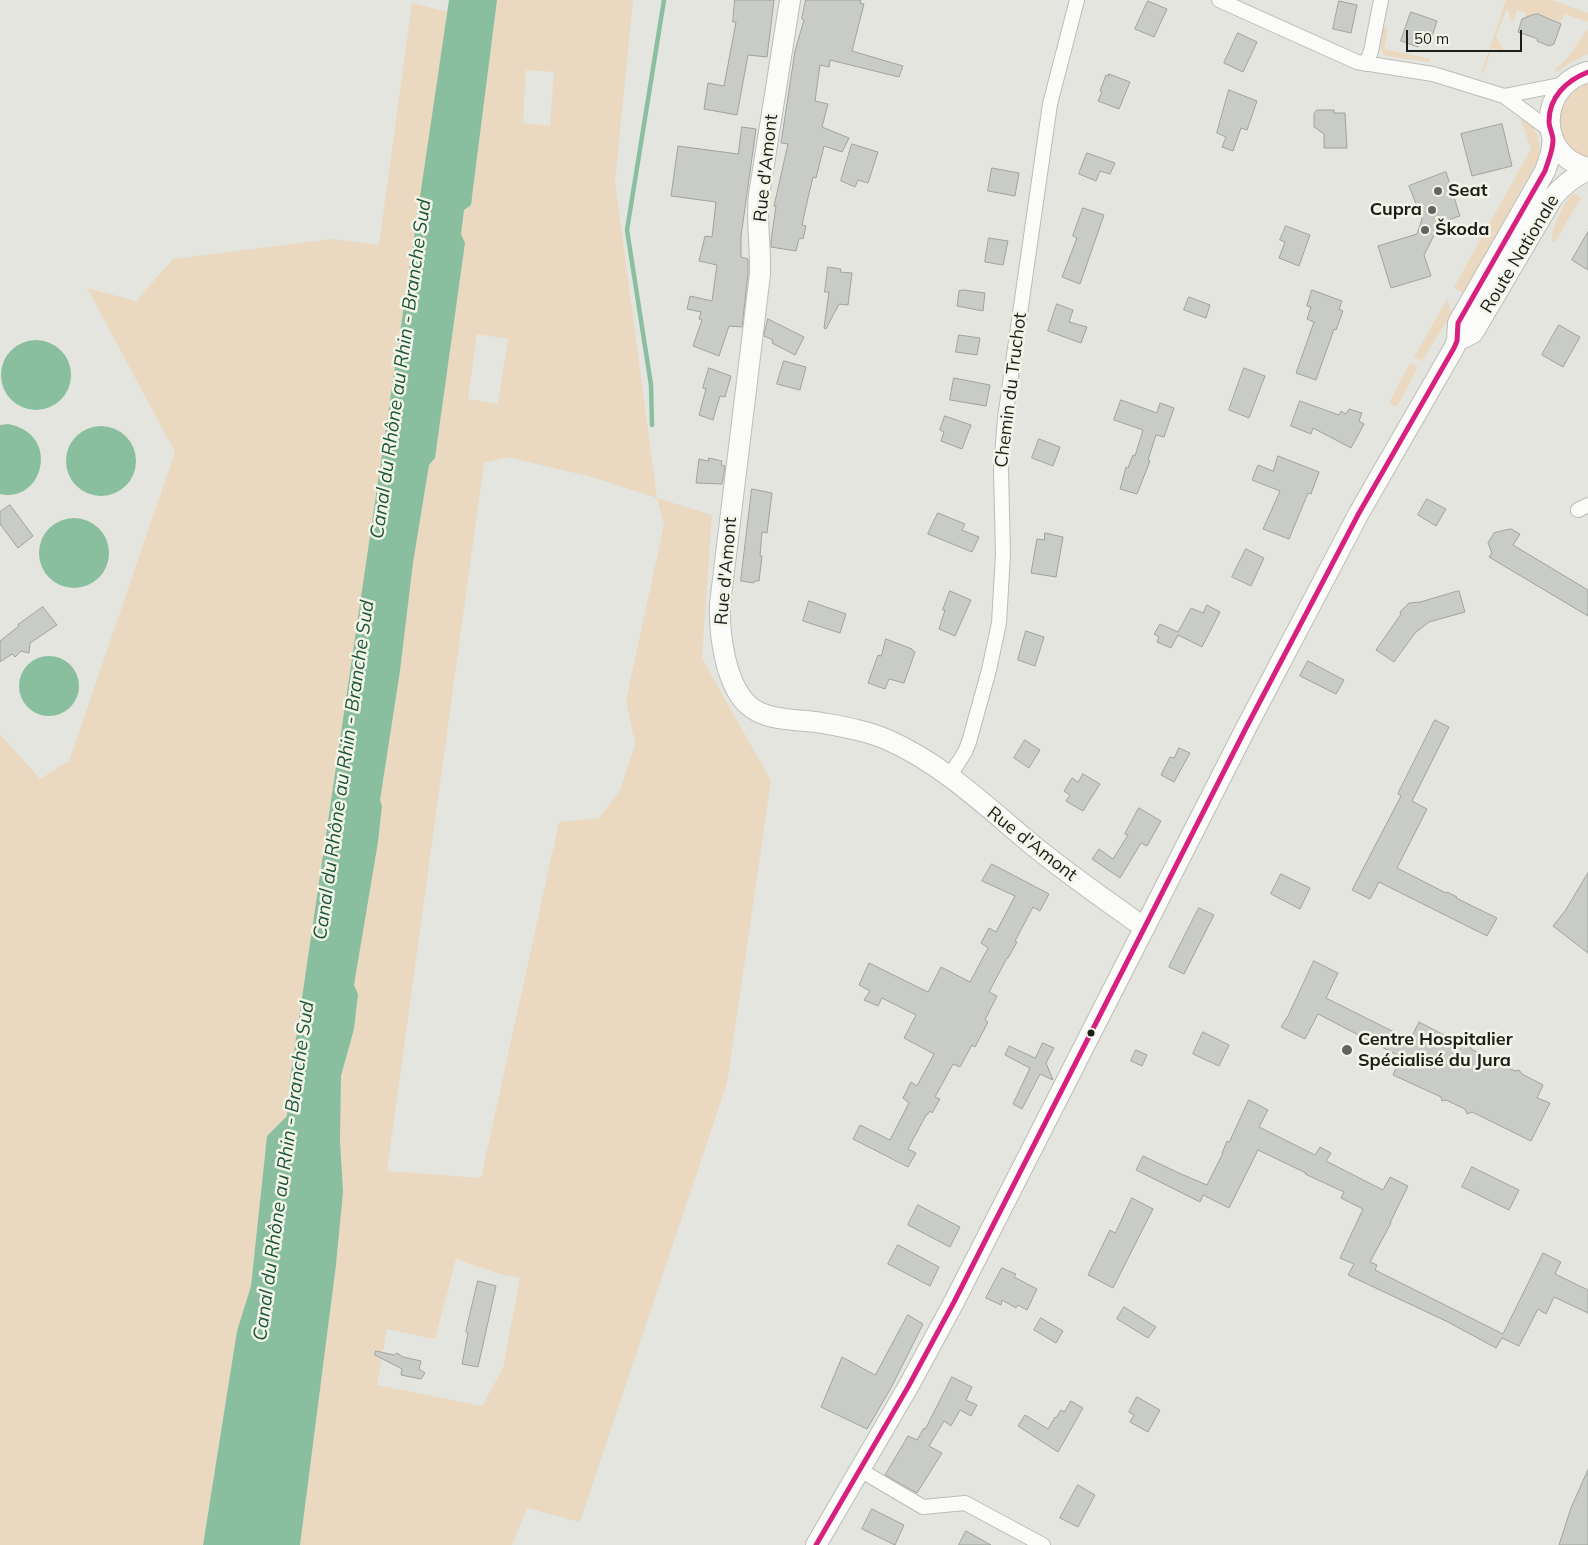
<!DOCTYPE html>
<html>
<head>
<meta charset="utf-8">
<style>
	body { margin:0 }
	#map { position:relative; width:1588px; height:1545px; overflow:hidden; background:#e4e5de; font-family:Mulish,sans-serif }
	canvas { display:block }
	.scale { position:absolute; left:1406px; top:30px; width:116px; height:22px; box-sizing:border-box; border:2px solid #1d1e19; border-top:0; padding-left:6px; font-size:15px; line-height:18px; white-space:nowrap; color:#1d1e19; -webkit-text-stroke:4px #f2f5e8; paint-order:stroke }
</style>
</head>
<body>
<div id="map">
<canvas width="1588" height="1545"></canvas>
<div class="scale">50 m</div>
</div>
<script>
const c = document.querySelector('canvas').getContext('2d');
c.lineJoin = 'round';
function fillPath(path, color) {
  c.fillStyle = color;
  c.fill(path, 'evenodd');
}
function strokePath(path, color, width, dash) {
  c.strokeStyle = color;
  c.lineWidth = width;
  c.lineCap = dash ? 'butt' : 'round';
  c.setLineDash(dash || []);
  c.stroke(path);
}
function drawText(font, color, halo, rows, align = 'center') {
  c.font = font + ' Mulish,sans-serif';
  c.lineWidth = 5;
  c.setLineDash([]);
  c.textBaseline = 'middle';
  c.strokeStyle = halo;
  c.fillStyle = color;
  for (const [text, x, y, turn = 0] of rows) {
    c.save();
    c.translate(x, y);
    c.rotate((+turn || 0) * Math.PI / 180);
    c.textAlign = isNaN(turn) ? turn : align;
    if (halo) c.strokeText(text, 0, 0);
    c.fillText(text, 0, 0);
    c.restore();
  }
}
const green = new Path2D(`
	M497 0H633L615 181 657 498 712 515 702 658 771 781 727 1083 580 1522 527 1508 512 1545H300L336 1265 343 1192 340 1140 341 1076 354 1029 358 994 354 985 378 842 382 806 380 800 400 671 413 563 429 465 435 458 465 243 461 234 464 210 471 205ZM526 70 554 72 550 126 523 123ZM477 334 508 339 498 404 468 399ZM507 457 592 477 657 498 664 525 626 700 635 744 620 790 599 818 559 822 481 1178 387 1171 484 463ZM456 1259 500 1274 520 1278 503 1368 482 1406 377 1385 387 1329 435 1339Z
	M1506 0H1552L1588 13V22L1564 14 1560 24H1557L1555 20 1538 14 1529 16 1527 21 1524 20 1526 13 1517 10 1513 22 1507 9 1496 36 1504 51 1492 48 1483 73H1481Z
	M412 3 448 12 290 1079 287 1116 267 1136 251 1286 237 1331 203 1545H0V734L40 779 69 761 175 452 87 288 136 301 173 259 332 239 379 245Z
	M1384 26 1388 27 1384 49 1431 59 1429 62 1392 57 1384 55 1380 46Z
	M1588 29V54L1569 64 1557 72 1555 70 1567 58Z
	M1588 84V160C1583 157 1576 154 1571 150 1547 130 1562 92 1588 84Z
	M1521 120H1527C1538 131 1542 145 1538 160L1463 293 1454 287 1531 149Z
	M1574 193 1582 199 1579 201 1555 242 1552 241C1551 228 1564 201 1574 193Z
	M1447 299 1452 313 1422 361 1414 357Z
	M1410 363 1418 367 1397 407 1389 403Z`);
const water = new Path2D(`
	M449 0H497L471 205 464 210 461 234 465 243 435 458 429 465 413 563 400 671 380 800 382 806 378 842 354 985 358 994 354 1029 341 1076 340 1140 343 1192 336 1265 300 1545H203L237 1331 251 1286 267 1136 287 1116 290 1079Z
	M1 375a35 35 0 1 1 70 0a35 35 0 1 1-70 0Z
	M8 424C62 434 43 504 0 494V425Z
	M66 461a35 35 0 1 1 70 0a35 35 0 1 1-70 0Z
	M39 553a35 35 0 1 1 70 0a35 35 0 1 1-70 0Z
	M19 686a30 30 0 1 1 60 0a30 30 0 1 1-60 0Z`);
const stream = new Path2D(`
	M652 425 651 385 627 230 664 0`);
const building = new Path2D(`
	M735 0H774L767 57 748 55 737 115 704 109 708 83 724 86 736 22H733Z
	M806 0H861L860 3 864 4 852 51 903 66 899 77 830 60 829 67 820 65 815 101 828 104 822 127 849 138 842 152 824 146 816 178 813 177 808 198 802 225 806 226 803 239 799 238 796 251 771 247V241L776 206H774L788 144 781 143 795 51 804 20 802 19Z
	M1148 1 1167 9 1154 37 1135 29Z
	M1339 1 1357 5 1351 33 1333 29Z
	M1411 12 1437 21 1430 43 1421 40 1418 47 1401 41Z
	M1538 14 1561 24 1554 44 1549 46 1537 41 1538 39 1518 32 1522 19 1532 15Z
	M1238 33 1257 42 1243 72 1224 63Z
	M1109 74 1130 82 1119 109 1098 101 1102 92 1100 91 1106 75 1108 76Z
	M1229 90 1257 101 1247 130 1241 128 1233 151 1222 147 1226 137 1217 133Z
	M1317 110H1334V113H1345L1347 148H1324V134L1314 127V114Z
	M1502 124 1512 166 1472 176 1461 134Z
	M742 127 756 129 741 236V257L748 259V273L742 327 729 326 719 356 693 346 702 320 699 319 701 312 687 309 690 296 712 301 717 265 699 261 705 236 712 237 716 202 671 196 678 146 738 154Z
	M852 144 878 152 868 183 858 180 855 187 841 181Z
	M1087 153 1115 163 1110 174 1100 171 1096 181 1079 174Z
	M992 168 1019 173 1015 196 988 191Z
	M1446 172 1460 216 1440 223 1424 255 1431 276 1391 288 1378 246 1417 234 1422 219 1409 186Z
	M1083 208 1104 215 1080 284 1062 277 1077 238 1073 236Z
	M1286 226 1310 235 1299 266 1279 258 1285 242 1280 240Z
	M1588 232V270L1572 260Z
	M989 238 1008 241 1003 265 985 262Z
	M828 267 841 269 840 272 852 273 848 305 839 304 826 329 824 328 829 292H825Z
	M964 290 985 293 983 311 957 306 959 291Z
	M1312 290 1342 301 1339 309 1343 311 1336 330 1334 329 1316 380 1296 373 1314 322 1307 319 1311 307 1307 306Z
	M1189 297 1210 305 1206 318 1184 310Z
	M1057 304 1073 310 1069 322 1087 327 1081 343 1048 331Z
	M768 319 804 337 795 355 772 343 773 340 764 336Z
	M1559 325 1580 337 1563 367 1542 355Z
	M959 335 980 338 977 355 956 352Z
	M784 361 806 367 800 390 777 384Z
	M709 368 731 376 725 397 720 396 713 420 699 415 706 389 703 388Z
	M1244 368 1265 376 1249 418 1229 410Z
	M954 378 990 385 986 406 950 400Z
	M1121 400 1157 413 1160 403 1174 408 1164 437 1156 435 1148 460 1150 461 1137 494 1120 489 1126 467 1128 468 1133 455 1135 456 1143 430 1114 420Z
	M1300 401 1339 415 1341 411 1346 414 1349 409 1362 413 1359 421 1364 424 1351 448 1313 428 1311 434 1291 426Z
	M945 416 971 425 962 449 941 441 944 432 940 430Z
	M1039 439 1060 447 1053 466 1032 458Z
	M1278 456 1319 472 1311 494 1308 493 1289 539 1263 529 1280 491 1252 480 1258 465 1273 471Z
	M709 458 722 461 721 465 725 466 722 484 696 483 699 459 708 461Z
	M752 489 772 493 767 533 762 532 760 556H762L759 581H754V583L741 581Z
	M1427 499 1446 509 1436 526 1418 515Z
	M10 505 33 536 18 548 0 524V512Z
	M938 513 965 524 962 530 979 537 972 552 928 534Z
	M1511 529 1520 534 1513 545 1588 590V616L1489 557 1492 553 1488 543 1494 533Z
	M1045 533 1063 537 1056 577 1031 573 1037 539 1044 540Z
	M1246 549 1264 558 1251 586 1232 577Z
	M950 591 971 600 955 636 939 629 945 610H943Z
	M1459 591 1465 612 1429 622 1415 633 1394 662 1376 650 1401 614 1400 612 1409 603 1420 602Z
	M809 601 846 614 840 633 803 621Z
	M1207 605 1220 612 1202 647 1178 635 1171 648 1157 642 1159 637 1154 634 1160 624 1178 632 1191 608 1203 613Z
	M43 607 57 625 30 643 29 653 21 651 15 657 12 654 0 662V641L19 626 18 625Z
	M1026 631 1044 637 1035 666 1018 660Z
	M886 639 912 649V650L915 652 904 683 889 679 885 689 868 683 878 655 881 656Z
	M1308 661 1344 680 1336 694 1300 676Z
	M1435 720 1449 727 1412 801 1427 809 1397 868 1446 893 1447 892 1457 897 1456 898 1497 918 1487 936 1379 882 1370 899 1352 890 1401 796 1398 794Z
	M1025 740 1040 750 1029 768 1014 758Z
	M1179 748 1190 753 1174 782 1161 775 1170 757 1174 758Z
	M1083 774 1100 784 1083 811 1066 801 1070 795 1064 791 1072 778 1078 782Z
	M1139 808 1161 821 1147 846 1141 843 1120 878 1092 859 1099 849 1113 859 1128 835 1125 834Z
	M992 864 1049 894 1040 911 1033 907 1015 941 1017 942 1008 958H1007L989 992 997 996 985 1020 988 1022 975 1047 972 1045 960 1067 953 1064 935 1097 940 1099 932 1113 930 1111 927 1115H926L908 1149 916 1153 908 1167 853 1139 860 1125 890 1140 909 1103 903 1098 911 1082 917 1086 934 1054 904 1038 916 1015 882 998 878 1006 864 1000 870 991 859 985 869 963 928 992 941 967 970 982 988 948 981 943 989 928 996 932 1015 896 982 881Z
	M1588 873V953L1553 926 1565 911Z
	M1281 874 1310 888 1300 909 1271 894Z
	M1199 908 1214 915 1184 974 1169 967Z
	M1314 961 1338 973 1326 998 1410 1040 1419 1022 1465 1046 1470 1045 1471 1049 1490 1059 1495 1058 1496 1062 1515 1071 1519 1070 1522 1074 1543 1085 1537 1098 1550 1103 1531 1141 1472 1112 1467 1114 1465 1109 1446 1100 1442 1101 1441 1097 1393 1075 1401 1057 1318 1014 1305 1039 1281 1027 1288 1016Z
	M1203 1032 1229 1045 1219 1066 1193 1054Z
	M1043 1043 1054 1048 1046 1063 1053 1080 1040 1074 1022 1109 1013 1104 1030 1068 1005 1055 1009 1046 1035 1058Z
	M1136 1050 1147 1055 1142 1066 1131 1061Z
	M1249 1100 1268 1110 1259 1127 1315 1155 1320 1147 1331 1153 1326 1161 1383 1190 1390 1177 1408 1186 1390 1223H1391L1370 1262 1377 1265 1375 1270 1503 1334 1543 1253 1561 1262 1555 1274 1588 1290V1313L1554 1297 1546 1314 1538 1309 1519 1346 1502 1338 1496 1348 1448 1322 1348 1275 1354 1264 1340 1258 1363 1209 1341 1198 1344 1192 1305 1174 1306 1173 1258 1150 1229 1208 1203 1195 1200 1202 1136 1170 1143 1156 1181 1174 1207 1185 1223 1153H1222L1227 1141 1229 1142Z
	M1472 1167 1519 1190 1509 1210 1462 1187Z
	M1132 1198 1153 1209 1113 1288 1088 1275 1110 1230 1115 1233Z
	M918 1205 960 1227 950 1247 908 1225Z
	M898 1245 939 1267 930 1286 888 1264Z
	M1002 1268 1016 1274 1014 1277 1037 1289 1027 1310 1018 1305 1016 1308 1002 1300 1001 1305 986 1298Z
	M478 1281 496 1286 478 1367 462 1364 468 1333 466 1332Z
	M1124 1307 1156 1327 1148 1338 1117 1319Z
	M908 1315 923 1324 892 1386 867 1429 821 1407 842 1357 875 1375Z
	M1041 1318 1063 1331 1056 1343 1034 1330Z
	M376 1351 394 1355 397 1353 403 1357 421 1361 419 1369 425 1373 421 1379 401 1375 402 1369 375 1355Z
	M952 1377 972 1387 966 1400 977 1405 971 1416 960 1410 951 1426 944 1421 929 1446 942 1453 917 1493 885 1475 908 1436 917 1440 924 1428 925 1429Z
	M1137 1397 1160 1410 1148 1432 1130 1422 1134 1415 1129 1412Z
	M1071 1401 1083 1408 1058 1452 1018 1426 1025 1415 1048 1429 1055 1417 1056 1418 1061 1410 1064 1412Z
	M1588 1470V1545H1559L1571 1508Z
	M1078 1485 1095 1495 1078 1527 1060 1518Z
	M872 1509 904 1525 895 1545 862 1529Z
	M966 1531 991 1545H959Z`);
const street = new Path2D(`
	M1219 0 1357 62 1433 74 1504 96 1550 130
	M1366 64 1371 51 1381 0
	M1504 96 1565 84
	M1578 510 1588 505
	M949 777 965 752 969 742 989 670 999 623 1003 554 1001 470 1005 418 1050 104 1077 0
	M860 1470 923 1507 965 1503 1043 1545`);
const secondary = new Path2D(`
	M790 0 759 195C756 221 761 247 760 274L720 604C719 634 725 682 747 704 765 722 799 719 822 723 844 727 868 731 888 740 943 764 989 809 1035 847 1067 873 1101 897 1135 921L1145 927
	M1588 72C1538 85 1536 156 1588 168
	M1457 341 1473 333 1553 197C1563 185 1573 177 1588 170
	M816 1545 908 1387 954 1302 1246 728 1359 513 1454 348 1457 341 1458 323 1545 171 1551 153 1553 138`);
const bus1 = new Path2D(`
	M816 1545 908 1387 954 1302 1246 728 1359 513 1454 348 1457 341 1458 323 1545 171C1548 161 1553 151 1553 140 1553 134 1549 128 1549 121 1549 97 1567 80 1588 72`);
const markers = [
	[1438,191,5,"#63645e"],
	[1432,210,5,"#63645e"],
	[1425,230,5,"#63645e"],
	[1091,1033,4.5,"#1d1e19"],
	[1347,1050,6,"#63645e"]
];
const streetNames = [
	["Rue d'Amont",766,168,-84],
	["Route Nationale",1520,254,-59],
	["Chemin du Truchot",1011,390,-83],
	["Rue d'Amont",726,571,-85],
	["Rue d'Amont",1032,844,38]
];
const poiNames = [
	["Seat",1448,191],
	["Cupra",1422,210,"right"],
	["Škoda",1435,230],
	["Centre Hospitalier",1358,1040],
	["Spécialisé du Jura",1358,1061]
];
const waterNames = [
	["Canal du Rhône au Rhin - Branche Sud",401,369,-82],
	["Canal du Rhône au Rhin - Branche Sud",344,770,-82],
	["Canal du Rhône au Rhin - Branche Sud",284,1171,-82]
];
fillPath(green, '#ead9c0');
fillPath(water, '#89be9e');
strokePath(stream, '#89be9e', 4.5);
fillPath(building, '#c9cbc6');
strokePath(building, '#a0a29d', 1);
strokePath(street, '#bcbdb8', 16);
strokePath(secondary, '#bcbdb8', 22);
strokePath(street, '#fbfbfa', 14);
strokePath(secondary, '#fbfbfa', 20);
strokePath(bus1, '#d82080', 5);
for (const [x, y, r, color] of markers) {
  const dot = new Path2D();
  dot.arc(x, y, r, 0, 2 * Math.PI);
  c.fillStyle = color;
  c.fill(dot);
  strokePath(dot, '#f2f5e8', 2);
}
drawText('18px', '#1d1e19', '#f2f5e8', streetNames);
drawText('bold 18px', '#1d1e19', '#f2f5e8', poiNames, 'left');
drawText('italic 19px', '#1a5436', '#f2f5e8', waterNames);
</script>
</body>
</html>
